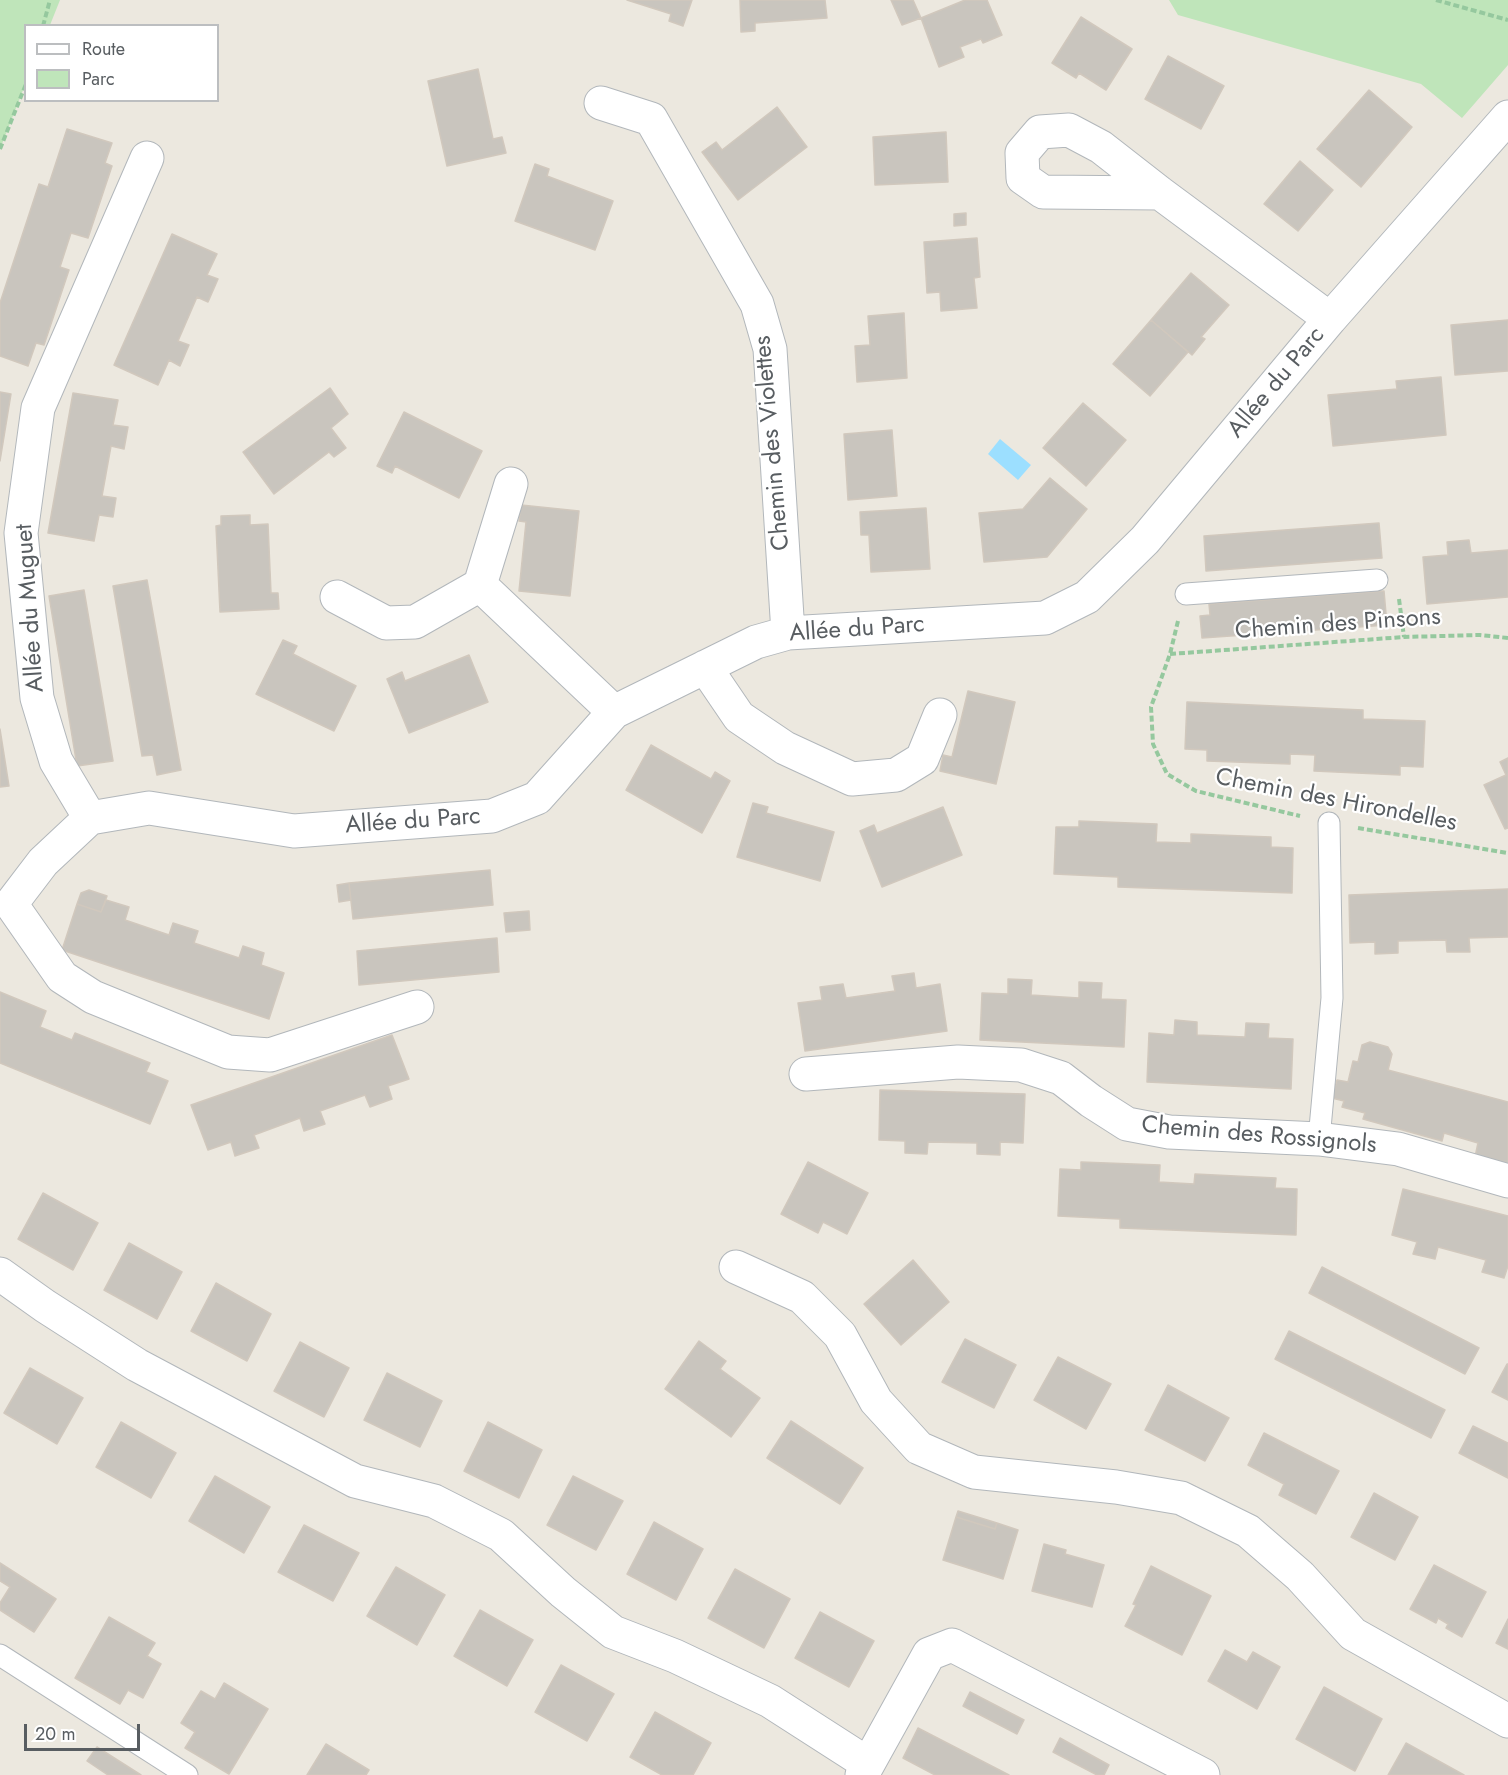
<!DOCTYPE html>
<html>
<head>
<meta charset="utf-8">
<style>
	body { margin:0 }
	#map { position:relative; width:1508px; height:1775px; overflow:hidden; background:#ece8df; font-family:Jost,sans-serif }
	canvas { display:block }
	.legend { position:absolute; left:24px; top:24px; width:195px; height:78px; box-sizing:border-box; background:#fff; border:2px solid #bcbec0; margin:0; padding:8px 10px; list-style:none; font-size:18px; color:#585d61 }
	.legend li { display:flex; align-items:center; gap:12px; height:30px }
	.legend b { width:30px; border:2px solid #bcbec0 }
	.scale { position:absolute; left:24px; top:1724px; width:116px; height:27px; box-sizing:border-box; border:3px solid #585d61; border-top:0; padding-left:8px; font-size:18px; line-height:21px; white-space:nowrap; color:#585d61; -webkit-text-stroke:4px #fff; paint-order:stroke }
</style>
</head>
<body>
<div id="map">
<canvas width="1508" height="1775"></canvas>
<ul class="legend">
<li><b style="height:8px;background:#fff"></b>Route</li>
<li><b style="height:16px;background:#bfe5ba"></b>Parc</li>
</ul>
<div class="scale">20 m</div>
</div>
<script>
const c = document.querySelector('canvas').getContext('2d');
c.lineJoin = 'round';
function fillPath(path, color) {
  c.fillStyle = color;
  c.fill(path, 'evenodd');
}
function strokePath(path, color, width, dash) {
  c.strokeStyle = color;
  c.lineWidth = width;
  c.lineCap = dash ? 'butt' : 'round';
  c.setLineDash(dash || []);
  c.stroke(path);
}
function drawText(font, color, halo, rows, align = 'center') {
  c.font = font + ' Jost,sans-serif';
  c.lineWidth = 4.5;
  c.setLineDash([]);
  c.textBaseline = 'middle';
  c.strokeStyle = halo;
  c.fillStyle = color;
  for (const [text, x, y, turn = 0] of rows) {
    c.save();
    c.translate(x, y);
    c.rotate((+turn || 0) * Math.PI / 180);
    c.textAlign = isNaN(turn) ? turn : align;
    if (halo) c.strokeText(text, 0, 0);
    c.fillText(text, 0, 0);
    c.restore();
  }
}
const green = new Path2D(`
	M0 0H60L50 25 26 26 25 85 0 149Z
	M1169 0H1508V65L1462 118 1421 84 1178 15Z`);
const water = new Path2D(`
	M1000 439 1031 465 1018 480 988 454Z`);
const building = new Path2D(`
	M627 0H692L683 26 669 21 671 14Z
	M740 0H825L827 18 755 23V31L741 32Z
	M891 0H913L921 18 902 25Z
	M965 0H987L1002 35 983 43 981 39 960 47 964 57 939 67 921 18Z
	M1081 17 1132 49 1106 90 1079 73 1076 78 1052 63Z
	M1168 56 1224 86 1201 129 1145 99Z
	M478 69 493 139 502 137 506 153 447 166 428 81Z
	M1369 90 1412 127 1361 187 1317 149Z
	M777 107 807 147 738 200 702 152 716 142 722 150Z
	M67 129 112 143 105 163 112 166 88 238 71 233 60 267 69 270 44 345 36 343 28 366 0 356V303L39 184 48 187Z
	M946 132 948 182 875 185 873 137Z
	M1300 161 1333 190 1298 231 1264 204Z
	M535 164 549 169 547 176 613 201 595 250 515 221Z
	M966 213V225L954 226V214Z
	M172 234 217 254 207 275 218 279 208 302 197 297 178 341 189 345 180 366 169 360 158 385 114 365Z
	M977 238 980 277 974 278 977 308 941 311 940 292 927 293 924 242Z
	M1191 273 1229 305 1201 337 1205 339 1192 355 1151 320Z
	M904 313 907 378 857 382 855 346 870 345 868 316Z
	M1151 320 1188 352 1150 396 1113 364Z
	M1508 320V371L1455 375 1451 325Z
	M1441 377 1446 435 1333 446 1328 395 1397 389 1396 381Z
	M330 388 348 414 331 428 346 448 334 457 329 452 274 494 243 452Z
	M0 392 11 394 0 461Z
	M73 393 118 400 113 425 128 427 124 449 111 446 102 496 116 498 113 517 99 515 94 541 48 533Z
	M1083 403 1126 440 1086 486 1043 448Z
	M404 412 482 451 459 498 395 466 392 473 377 466Z
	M892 430 897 496 848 500 844 434Z
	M1050 478 1087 509 1047 557 984 562 979 513 1023 509Z
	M521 505 579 511 570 596 519 591 526 522 519 521Z
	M926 508 930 569 871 572 869 535H861L860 512Z
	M250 515V525L268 524 271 593H278L279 609 220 612 216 526 221 525V516Z
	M1379 523 1382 558 1206 571 1204 536Z
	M1469 540 1471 553 1508 550V597L1427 604 1423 557 1448 555 1447 542Z
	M147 580 181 770 157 775 153 755 142 756 113 586Z
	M84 590 113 761 77 766 49 596Z
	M1384 591 1387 625 1202 638 1200 616 1210 615 1209 604Z
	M283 640 297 646 293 654 356 686 334 731 256 694Z
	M469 655 488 702 409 733 387 679 402 672 405 681Z
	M968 691 1015 702 996 784 940 771 943 755 952 757Z
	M1187 702 1363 710V719L1425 721 1423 767 1400 766V775L1314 771 1315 755 1290 754V764L1207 761V750L1185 749Z
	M0 729 9 786 0 787Z
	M651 745 711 779 715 772 730 781 702 833 626 790Z
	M1508 758V828L1505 829 1484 785 1506 775 1500 762Z
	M753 803 768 807 766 813 834 832 820 881 737 857Z
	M943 807 962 855 882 887 860 831 874 825 877 833Z
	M1079 821 1157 824 1156 842 1191 843V834L1271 837V847L1293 848 1292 893 1118 887V877L1054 874 1056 827H1079Z
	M490 870 493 905 353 919 349 883Z
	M349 883 351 900 339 902 337 885Z
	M1508 889V937L1469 938 1470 952H1447L1446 940 1398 941V953L1375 954V942L1350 943 1349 895Z
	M89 890 107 896 101 912 77 904 81 893Z
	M106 900 129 907 125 920 169 935 173 923 198 931 194 943 239 958 243 946 264 953 261 965 284 973 269 1019 62 950 77 904 101 912Z
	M529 911 530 930 506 932 504 913Z
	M497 938 499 972 359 985 357 951Z
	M914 973 916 988 940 984 947 1031 805 1051 798 1003 822 1000 820 987 843 984 846 998 895 991 892 976Z
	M1008 979 1032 980 1031 995 1079 998V982L1102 983 1101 999 1126 1000 1124 1047 980 1040 982 993 1008 994Z
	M0 992 46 1011 40 1027 72 1040 75 1033 150 1063 146 1072 168 1081 150 1124 0 1063Z
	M1175 1020 1197 1022V1035L1245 1037 1246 1023 1269 1024 1268 1038 1293 1039 1291 1089 1147 1082 1149 1033 1174 1035Z
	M392 1035 409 1079 388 1086 392 1099 370 1107 365 1095 320 1111 325 1124 304 1131 300 1118 254 1135 259 1148 235 1156 231 1142 208 1150 191 1105Z
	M1370 1042 1388 1047 1392 1054 1388 1070 1508 1102V1166L1475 1157 1478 1143 1444 1133 1442 1141 1363 1119 1365 1113 1342 1107 1344 1101 1332 1098 1337 1080 1348 1082 1353 1061 1358 1062 1362 1045Z
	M880 1090 1025 1094 1023 1143 1000 1142V1155L977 1154V1143L928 1142 927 1154 905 1153V1141L879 1140Z
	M808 1162 868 1193 847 1234 823 1222 818 1233 781 1214Z
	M1081 1162 1160 1165 1159 1182 1194 1184 1195 1174 1276 1178 1275 1188 1297 1189 1296 1235 1120 1228V1219L1058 1216 1060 1169 1081 1170Z
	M1403 1189 1508 1216V1266L1504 1278 1482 1272 1486 1260 1438 1247 1435 1259 1413 1254 1417 1242 1392 1235Z
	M43 1193 98 1223 73 1270 18 1239Z
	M129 1243 182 1272 157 1319 104 1290Z
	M913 1260 949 1302 901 1345 864 1304Z
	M1322 1267 1479 1348 1465 1374 1309 1293Z
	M216 1283 271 1314 247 1361 191 1331Z
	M1289 1331 1445 1410 1431 1438 1275 1359Z
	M965 1339 1016 1365 994 1408 942 1382Z
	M699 1341 726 1361 720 1369 760 1398 731 1437 665 1389Z
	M300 1342 349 1368 324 1417 274 1391Z
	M1058 1357 1111 1384 1086 1429 1034 1400Z
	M1507 1364H1508V1400L1492 1392Z
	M30 1368 83 1398 57 1444 4 1413Z
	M387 1373 442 1401 420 1447 364 1420Z
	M1168 1385 1229 1418 1205 1461 1145 1430Z
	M791 1421 863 1468 840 1504 767 1458Z
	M121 1422 176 1453 151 1498 96 1467Z
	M488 1422 542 1450 519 1498 464 1471Z
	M1473 1426 1508 1443V1478L1459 1453Z
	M1264 1433 1339 1471 1316 1514 1279 1495 1284 1484 1248 1465Z
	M215 1476 270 1507 244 1553 189 1521Z
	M573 1476 623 1501 596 1550 547 1525Z
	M1374 1493 1418 1517 1395 1560 1351 1537Z
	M958 1511 997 1523 995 1529 956 1517Z
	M956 1517 995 1529 997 1523 1018 1530 1003 1579 943 1560Z
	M654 1522 703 1549 676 1600 627 1574Z
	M304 1525 359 1553 333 1601 278 1572Z
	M1044 1544 1066 1550 1065 1554 1104 1565 1092 1607 1032 1591Z
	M0 1563 56 1599 34 1632 0 1610V1603L10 1587 0 1581Z
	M1434 1565 1486 1592 1462 1637 1446 1628 1448 1624 1438 1618 1436 1623 1410 1609Z
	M1151 1566 1211 1596 1182 1655 1125 1626 1136 1605 1133 1604Z
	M396 1567 445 1595 417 1645 367 1616Z
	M735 1569 790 1599 764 1648 708 1618Z
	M480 1610 533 1640 507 1686 454 1656Z
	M820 1612 874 1641 849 1687 795 1658Z
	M109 1617 155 1643 147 1656 161 1664 143 1698 128 1690 120 1704 75 1678Z
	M1508 1619V1649L1496 1643Z
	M1225 1650 1247 1662 1253 1652 1280 1667 1257 1709 1208 1681Z
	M561 1665 614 1694 587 1741 535 1712Z
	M224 1683 268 1709 229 1774 185 1748 195 1732 181 1723 201 1691 215 1699Z
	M1324 1687 1382 1719 1355 1771 1296 1739Z
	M970 1692 1024 1720 1017 1734 963 1706Z
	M655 1712 711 1743 693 1775H662L630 1757Z
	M918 1728 1009 1775H935L903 1758Z
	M1060 1738 1109 1765 1104 1775H1097L1053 1752Z
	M1406 1743 1464 1775H1388Z
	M326 1744 369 1770 366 1775H307Z
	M97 1747 141 1775H108L87 1761Z`);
const path = new Path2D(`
	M1436 0 1508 20
	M43 26 50 0
	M0 149 26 84
	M1399 599 1404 637
	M1178 621 1170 654 1151 707 1153 744 1167 774 1196 791 1300 816
	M1170 654 1404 637 1480 635 1508 638
	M1358 828 1508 853`);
const service = new Path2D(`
	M1186 594 1377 580
	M1319 1139 1332 998 1329 823
	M0 1655 187 1775`);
const minor = new Path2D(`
	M601 103 651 119 757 304 770 349 788 633
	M1160 193 1043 192 1023 178 1022 153 1040 132 1069 130 1101 147 1160 193 1330 319
	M480 585 614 712
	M337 597 386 623 415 622 480 585 511 484
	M705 667 739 717 785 748 852 779 896 775 922 759 940 715
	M90 818 56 761 37 698 21 533 38 408 147 158
	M417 1007 270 1055 228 1052 93 997 62 977 11 904 43 862 90 818 149 808 294 831 492 816 537 798 614 712 756 642 788 633 1045 618 1087 597 1145 540 1330 319 1508 117
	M806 1074 958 1062 1021 1065 1061 1078 1091 1101 1127 1124 1169 1132 1319 1139 1398 1149 1508 1181
	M736 1267 802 1297 840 1335 876 1401 919 1448 974 1472 1116 1487 1181 1498 1248 1531 1300 1576 1353 1634 1508 1721
	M0 1274 45 1306 137 1365 355 1481 434 1501 501 1535 563 1592 613 1632 675 1656 770 1701 868 1764
	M862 1775 929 1654 952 1645 1203 1775`);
const streetNames = [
	["Allée du Parc",1277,383,-50],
	["Chemin des Violettes",773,443,-95],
	["Allée du Muguet",31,608,-94],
	["Chemin des Pinsons",1338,625,-4],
	["Allée du Parc",857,630,-4],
	["Chemin des Hirondelles",1336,801,11],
	["Allée du Parc",413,822,-4],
	["Chemin des Rossignols",1259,1136,5]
];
fillPath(green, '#bfe5ba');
fillPath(water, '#9cdfff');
fillPath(building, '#c9c5be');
strokePath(building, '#d1c8bd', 1.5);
strokePath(service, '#b2b7bb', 23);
strokePath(minor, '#b2b7bb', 35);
strokePath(path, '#95c89e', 4, [6, 3]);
strokePath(service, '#fff', 21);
strokePath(minor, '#fff', 33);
drawText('24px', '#585d61', '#fff', streetNames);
</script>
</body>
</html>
